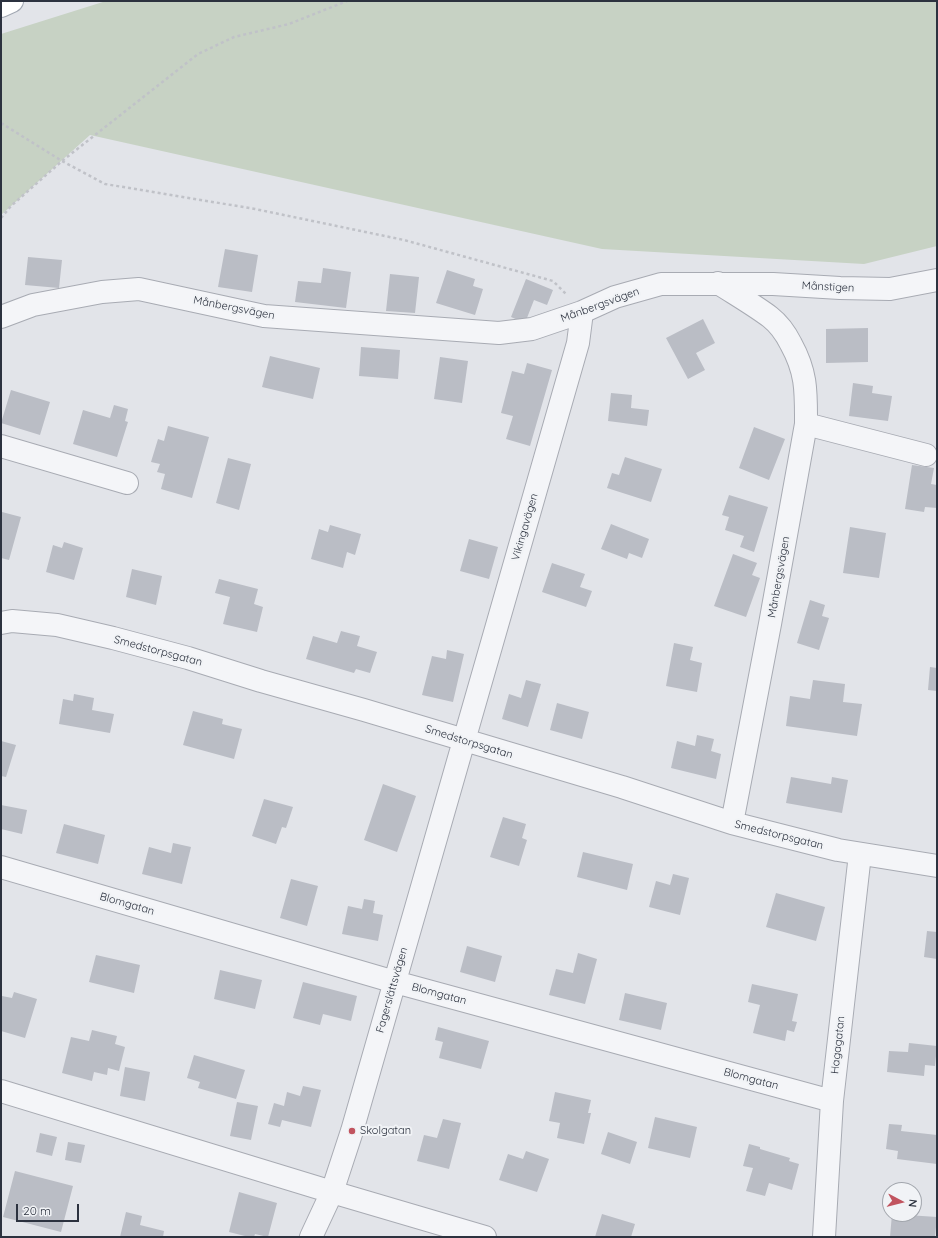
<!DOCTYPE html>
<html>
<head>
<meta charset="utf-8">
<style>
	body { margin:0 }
	#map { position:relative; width:938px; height:1238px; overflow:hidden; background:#e2e4e9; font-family:Quicksand,sans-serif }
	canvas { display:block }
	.frame { position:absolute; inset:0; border:2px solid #2c323f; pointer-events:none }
	.north { position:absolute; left:882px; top:1182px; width:40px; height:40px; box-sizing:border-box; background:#f1f3f6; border:1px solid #a2a6ad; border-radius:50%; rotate:97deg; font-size:11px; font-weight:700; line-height:16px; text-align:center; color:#2c323f }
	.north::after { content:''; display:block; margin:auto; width:14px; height:18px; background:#c1545f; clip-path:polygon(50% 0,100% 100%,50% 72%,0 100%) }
	.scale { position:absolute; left:16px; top:1204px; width:63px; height:18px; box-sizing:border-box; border:2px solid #2c323f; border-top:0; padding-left:5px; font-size:12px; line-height:14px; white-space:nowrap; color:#2c323f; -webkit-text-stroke:3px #f1f3f6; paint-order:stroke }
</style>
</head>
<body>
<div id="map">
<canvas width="938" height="1238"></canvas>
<div class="frame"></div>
<div class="north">N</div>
<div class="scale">20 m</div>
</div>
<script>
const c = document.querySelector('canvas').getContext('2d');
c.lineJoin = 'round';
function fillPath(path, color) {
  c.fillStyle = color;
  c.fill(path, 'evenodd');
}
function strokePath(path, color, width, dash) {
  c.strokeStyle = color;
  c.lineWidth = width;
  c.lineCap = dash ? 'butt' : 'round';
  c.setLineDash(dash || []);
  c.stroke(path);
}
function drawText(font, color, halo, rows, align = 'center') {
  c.font = font + ' Quicksand,sans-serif';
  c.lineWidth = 4;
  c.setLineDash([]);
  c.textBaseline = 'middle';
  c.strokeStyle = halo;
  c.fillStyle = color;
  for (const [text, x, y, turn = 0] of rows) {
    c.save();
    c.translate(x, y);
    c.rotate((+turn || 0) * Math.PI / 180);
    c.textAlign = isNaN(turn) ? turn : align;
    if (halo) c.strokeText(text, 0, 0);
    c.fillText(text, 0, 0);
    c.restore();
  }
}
const green = new Path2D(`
	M106 1H937V246L864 264 602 249 90 135 1 215V34Z`);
const building = new Path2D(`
	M225 249 258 255 252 292 218 287Z
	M28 257 62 260 59 288 25 285Z
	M323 268 351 272 346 308 295 302 298 281 321 283Z
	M447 270 475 279 473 286 483 289 475 315 436 303Z
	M390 274 419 277 415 313 386 311Z
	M526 279 553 290 547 305 534 300 525 323 511 317Z
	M703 319 715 343 696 353 705 370 688 379 666 338Z
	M868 328V362L826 363V329Z
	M361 347 400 350 398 379 359 376Z
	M270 356 320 368 313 399 262 387Z
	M440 357 468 361 462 403 434 399Z
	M527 363 552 370 530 446 506 439 513 416 501 413 512 371 524 374Z
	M853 383 873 386 872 393 892 396 888 421 849 416Z
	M11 390 50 402 40 435 1 423Z
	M611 393 632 395 631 408 649 410 647 426 608 421Z
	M114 405 128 409 125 421 128 422 117 457 73 444 83 410 110 418Z
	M168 426 209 437 192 498 161 489 165 474 157 472 160 464 151 462 158 439 164 441Z
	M754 427 785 439 769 480 739 468Z
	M625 457 662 469 651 502 607 488 612 473 619 475Z
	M228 458 251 464 239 510 216 503Z
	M912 465 934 468 931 484 937 485V508L925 507 924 512 905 509Z
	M729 495 768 507 754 552 740 547 744 536 725 530 729 517 722 515Z
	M2 512 21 517 9 560 1 558V517Z
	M611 524 649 539 642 558 629 553 627 559 601 549Z
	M330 525 361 534 355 555 347 552 343 568 311 559 319 529 328 532Z
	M850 527 886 533 879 578 843 573Z
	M469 539 498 547 489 579 460 571Z
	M64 542 83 548 74 580 46 572 53 545 62 548Z
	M733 554 757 563 752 575 760 578 746 617 714 606Z
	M552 563 585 574 580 587 592 591 586 607 542 592Z
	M132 569 162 576 156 605 126 597Z
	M219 579 258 589 254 604 263 607 257 632 223 624 230 597 215 593Z
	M810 600 825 605 822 616 829 618 819 650 797 643Z
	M341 631 360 636 357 646 377 652 370 673 356 669 354 673 306 659 313 636 337 643Z
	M674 643 693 647 690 660 702 663 697 692 666 686Z
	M447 650 464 654 453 702 422 695 432 656 446 659Z
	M930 667 937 668V691L928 690Z
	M526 680 541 684 528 727 502 719 509 694 521 698Z
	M813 680 845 684 843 702 862 704 857 736 786 726 790 696 810 699Z
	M74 694 94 698 92 710 114 714 110 733 59 724 63 699 73 701Z
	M557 703 589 712 582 739 550 730Z
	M193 711 223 719 222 724 242 729 234 759 183 745Z
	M697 735 714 739 711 751 721 754 716 779 671 768 677 741 695 746Z
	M1 741 16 745 6 777 1 776Z
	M791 777 831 784 832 777 848 780 842 813 786 803Z
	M383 784 416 796 397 852 364 840Z
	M264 799 293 807 286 828 282 827 276 844 252 836Z
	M1 805 27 810 22 834 1 829Z
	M503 817 526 824 522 838 527 840 519 866 490 857Z
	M64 824 105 835 98 864 56 853Z
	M173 843 191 847 182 884 142 874 149 847 171 853Z
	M583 852 633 864 627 890 577 877Z
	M673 874 689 878 680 915 649 907 656 881 670 885Z
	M291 879 318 886 307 926 280 918Z
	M776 893 825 907 816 941 766 927Z
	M364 899 375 901 373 913 383 915 378 941 342 934 348 906 362 909Z
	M927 931 937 932V959L924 957Z
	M467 946 502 956 495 982 460 972Z
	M578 953 597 959 585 1004 549 995 556 969 573 973Z
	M96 955 140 965 134 993 89 982Z
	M220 970 262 980 255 1009 214 999Z
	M303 982 357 996 351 1021 323 1014 320 1025 293 1018Z
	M752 984 798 994 792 1021 797 1022 794 1032 787 1030 785 1041 753 1033 760 1005 748 1002Z
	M14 992 37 999 25 1038 1 1031V1001L2 996 12 998Z
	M625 993 667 1003 661 1030 619 1020Z
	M438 1027 489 1041 481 1069 439 1058 443 1042 435 1040Z
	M92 1030 117 1036 115 1044 125 1047 119 1071 108 1068 107 1075 94 1072 92 1081 62 1073 71 1037 89 1041Z
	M909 1043 937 1046 935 1066 925 1065 924 1076 887 1072 889 1051 908 1052Z
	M194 1055 245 1070 236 1099 198 1088 200 1082 187 1078Z
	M125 1067 150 1072 145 1101 120 1096Z
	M303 1086 321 1090 311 1127 282 1120 280 1127 268 1124 274 1103 284 1106 287 1092 300 1096Z
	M555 1092 591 1100 588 1113H591L584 1144 557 1138 560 1123 549 1121Z
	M237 1102 258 1106 251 1140 230 1136Z
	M655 1117 697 1127 690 1158 648 1148Z
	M443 1119 461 1123 449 1169 417 1161 424 1135 437 1138Z
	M889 1124 902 1125 901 1131 937 1135V1164L897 1159 898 1151 886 1149Z
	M608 1132 637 1142 630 1164 601 1154Z
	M40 1133 57 1137 52 1156 36 1152Z
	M68 1142 85 1145 81 1163 65 1160Z
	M749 1144 760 1147V1149L790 1158 789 1161 799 1164 792 1190 769 1183 765 1196 746 1191 753 1168 743 1166Z
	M526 1151 549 1159 537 1192 499 1180 508 1154 523 1159Z
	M15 1171 73 1186 61 1232 3 1217Z
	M239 1192 277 1203 268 1237 255 1234 254 1237H249L229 1232Z
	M126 1212 142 1216 140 1225 164 1231 163 1237H120Z
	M602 1214 635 1224 631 1237H595Z
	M892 1214 937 1217 935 1237H890Z`);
const path = new Path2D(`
	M1 123 62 161 105 184 255 209 404 240 553 281 567 295
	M1 218 11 206 62 161 198 54 234 37 289 24 347 1`);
const minor = new Path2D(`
	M718 283C735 294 754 305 770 317 779 324 786 334 791 344 807 373 806 392 806 424L770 624 732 823
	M1 317 33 305 102 292 139 289 264 316 499 333 532 329 582 312 615 297 661 284H773L840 288 890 289 937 280
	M806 424 926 455
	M1 446 127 483
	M1 623 12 621 57 625 113 638 188 658 261 681 364 710 622 787 732 823 838 850 937 866
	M1 867 395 982 832 1101
	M1 1091 332 1192 485 1237
	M311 1237 332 1192 352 1131 578 343 582 312
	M824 1237 832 1101 860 854`);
const major = new Path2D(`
	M1 6 12 1`);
const markers = [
	[352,1131,4,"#c1545f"]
];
const streetNames = [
	["Månstigen",828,287,3],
	["Månbergsvägen",600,305,-20],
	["Månbergsvägen",234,308,11],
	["Vikingavägen",525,527,-74],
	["Månbergsvägen",779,577,-80],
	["Smedstorpsgatan",158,651,15],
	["Smedstorpsgatan",469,742,17],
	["Smedstorpsgatan",779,835,14],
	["Blomgatan",127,904,16],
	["Fagerslättsvägen",392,990,-74],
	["Blomgatan",439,994,15],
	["Hagagatan",838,1045,-84],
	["Blomgatan",751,1079,15]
];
const poiNames = [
	["Skolgatan",360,1131]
];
fillPath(green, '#c7d2c4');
fillPath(building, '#babdc5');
strokePath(minor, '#a8abb3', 24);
strokePath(major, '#a2a8b3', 24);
strokePath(path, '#c0c2c8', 2.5, [3, 3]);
strokePath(minor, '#f4f5f8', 22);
strokePath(major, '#fff', 22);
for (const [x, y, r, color] of markers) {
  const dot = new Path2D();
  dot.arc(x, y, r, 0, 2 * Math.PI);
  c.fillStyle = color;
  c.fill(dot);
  strokePath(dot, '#f1f3f6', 1.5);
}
drawText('11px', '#2c323f', '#f1f3f6', streetNames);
drawText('11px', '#2c323f', '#f1f3f6', poiNames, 'left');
</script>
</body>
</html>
